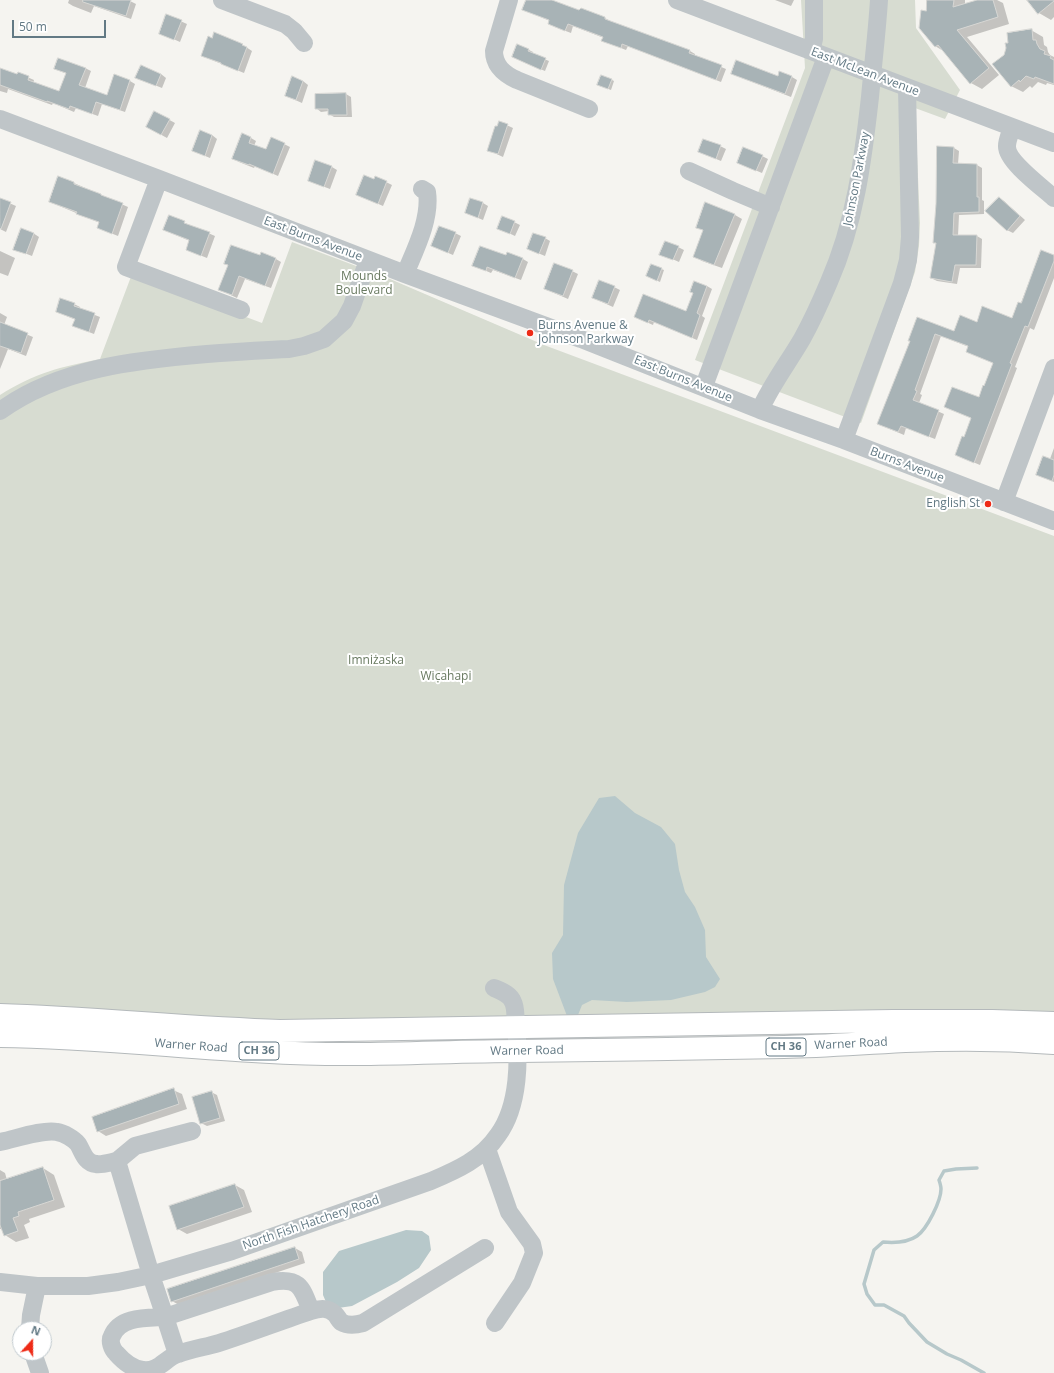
<!DOCTYPE html>
<html>
<head>
<meta charset="utf-8">
<style>
	body { margin:0 }
	#map { position:relative; width:1054px; height:1373px; overflow:hidden; background:#f5f4f0; font-family:"Open Sans",sans-serif }
	canvas { display:block }
	.north { position:absolute; left:12px; top:1321px; width:40px; height:40px; box-sizing:border-box; background:#fff; border:1px solid #c0c9ce; border-radius:50%; rotate:21deg; font-size:11px; font-weight:700; line-height:16px; text-align:center; color:#627984 }
	.north::after { content:''; display:block; margin:auto; width:14px; height:18px; background:#ee2b17; clip-path:polygon(50% 0,100% 100%,50% 72%,0 100%) }
	.scale { position:absolute; left:12px; top:20px; width:94px; height:18px; box-sizing:border-box; border:2px solid #627984; border-top:0; padding-left:5px; font-size:12px; line-height:14px; white-space:nowrap; color:#627984; -webkit-text-stroke:3px #fff; paint-order:stroke }
</style>
</head>
<body>
<div id="map">
<canvas width="1054" height="1373"></canvas>
<div class="north">N</div>
<div class="scale">50 m</div>
</div>
<script>
const c = document.querySelector('canvas').getContext('2d');
c.lineJoin = 'round';
function fillPath(path, color) {
  c.fillStyle = color;
  c.fill(path, 'evenodd');
}
function strokePath(path, color, width, dash) {
  c.strokeStyle = color;
  c.lineWidth = width;
  c.lineCap = dash ? 'butt' : 'round';
  c.setLineDash(dash || []);
  c.stroke(path);
}
function drawText(font, color, halo, rows, align = 'center') {
  c.font = font + ' "Open Sans",sans-serif';
  c.lineWidth = 4;
  c.setLineDash([]);
  c.textBaseline = 'middle';
  c.strokeStyle = halo;
  c.fillStyle = color;
  for (const [text, x, y, turn = 0] of rows) {
    c.save();
    c.translate(x, y);
    c.rotate((+turn || 0) * Math.PI / 180);
    c.textAlign = isNaN(turn) ? turn : align;
    if (halo) c.strokeText(text, 0, 0);
    c.fillText(text, 0, 0);
    c.restore();
  }
}
const green = new Path2D(`
	M801 0H915L916 28 960 90 945 119 915 108 920 223 919 246 915 272 861 423 695 360 805 68Z
	M292 242 383 276 544 345 1054 536V1017L281 1025 0 1007V395C35 373 60 367 100 359L132 274 262 323Z`);
const water = new Path2D(`
	M615 796 635 813 661 827 675 844 679 870 685 892 695 907 705 930 706 957 720 979 715 987 705 992 671 1000 627 1002 592 1000 582 1005 578 1015 567 1016 553 979 552 953 563 935 564 885 578 833 599 798Z
	M406 1230 422 1231 429 1236 431 1250 419 1268 397 1282 352 1306 338 1308 326 1302 323 1295V1272L339 1251Z`);
const shadow = new Path2D(`
	M69 0H128L136 4 131 19 94 6 91 13 73 6 68 3Z
	M527 0H548L580 12 605 18 610 21V22L690 51 695 54V56L726 69 721 82 628 46 626 50 608 43 604 38 573 26 571 33 555 27 550 21 529 12Z
	M775 0H794L791 6Z
	M928 0H965V5L980 0H997L1003 3 1009 24 967 37 999 75 982 89 971 83 945 52 935 46 927 12Z
	M1028 0H1054V17L1051 20 1039 13Z
	M167 15 187 24 180 42 160 33Z
	M1031 30 1043 37 1044 45 1047 47 1048 52 1050 55 1054 57V85L1047 83 1046 85 1038 82 1032 88 1030 86 1023 92 1011 86 1005 55Z
	M215 34 243 45 252 51 244 73 202 56 213 39Z
	M517 45 529 50 533 52 532 54 549 61 545 71 517 59Z
	M85 68 91 71 85 88 107 96 130 81 135 84 125 112 102 104 98 116 76 108 74 112 53 103 52 105 8 89 7 93 0 91V69L17 76 18 73 34 80 33 83 59 92 67 74 55 69Z
	M161 74 166 78 162 88 142 80Z
	M732 74 778 78 792 77 797 80 791 97Z
	M612 80 614 81 611 90 600 86Z
	M303 81 308 85 302 103 286 96Z
	M346 94 351 97 352 117H334L329 114V111L321 112 316 108Z
	M155 112 175 123 167 138 147 127Z
	M500 122 513 128 503 157 488 150Z
	M212 135 217 139 210 158 193 151Z
	M251 138 256 141 254 146 267 150 272 138 290 147 278 176 255 166 254 168 239 162 234 159Z
	M720 146 726 149 721 161 699 152Z
	M954 148 959 151 958 164 977 165 982 168V200L984 201V214L959 215 958 236H977L982 239 981 268H960L957 284 937 281 931 278 937 243 934 242Z
	M762 156 768 159 762 173 738 163Z
	M332 167 337 170 330 189 309 181Z
	M375 181 386 182 392 185 383 206 358 195Z
	M74 183 128 207 118 236 98 228 100 223 50 202Z
	M999 198 1004 201 1025 220 1013 233 1007 230Z
	M0 199 16 206 6 232 0 229Z
	M483 203 488 206 483 220 466 213Z
	M706 203 735 215 742 219 722 268 702 261 694 256 704 231 697 227Z
	M169 216 215 236 207 258 187 250 190 241 164 230Z
	M514 222 520 225 515 236 498 228Z
	M33 233 39 237 32 256 14 249Z
	M455 233 461 236 453 255 432 246Z
	M545 238 550 241 545 256 528 249Z
	M678 247 684 250 679 262 661 254Z
	M0 251 15 258 8 276 0 273Z
	M261 256 276 259 281 262 271 288 245 279 237 298 220 290Z
	M1054 256V278L1034 330 1030 328 1015 367 1017 368 980 465 956 455 965 438 994 363 967 352 969 347 941 336 920 394 922 395 919 403 944 414 935 439 906 428 904 435 878 424 911 341 918 318 955 332 977 323 1013 319Z
	M506 257 523 259 528 262 521 280 493 270 491 273 479 268Z
	M651 265 664 270 660 282 649 277Z
	M572 271 578 274 568 299 545 289Z
	M707 286 712 289 702 316 705 318 697 340 654 322 653 325 635 317 687 312Z
	M614 287 620 290 613 307 593 298Z
	M74 304 80 307 79 309 100 317 94 334 73 326 76 320 57 312Z
	M0 313 7 317 4 325 33 337 26 356 8 349 0 369Z
	M1054 448V482L1037 475 1050 459Z
	M173 1090 182 1094 187 1109 106 1136 98 1131Z
	M211 1092 217 1095 225 1121 207 1126 201 1123Z
	M43 1168 54 1175 65 1207 29 1219 30 1222 24 1225 29 1238 16 1242 5 1235 2 1229H0V1170L5 1173 7 1180Z
	M235 1185 244 1190 252 1212 187 1234 178 1229Z
	M295 1248 302 1252 305 1263 179 1305 172 1301Z`);
const stream = new Path2D(`
	M977 1168 956 1169 944 1171 939 1180C940 1183 941 1186 941 1189 941 1201 927 1229 917 1236 907 1243 894 1243 883 1242L874 1250 864 1284 867 1294 875 1305H884L904 1316 909 1323 927 1342 947 1354 961 1360 984 1373`);
const building = new Path2D(`
	M83 0H131L126 16 83 2Z
	M526 0H552L579 10 581 8 605 17V19L690 50 689 53 722 65 716 80 622 44 621 48 601 41 603 37 568 24 565 31 548 24 549 20 522 10Z
	M927 0H954L953 7 977 0H993L998 17 957 30 989 68 970 84 938 45 935 47 919 28 921 10 926 11Z
	M1027 0H1054V1L1038 14Z
	M166 14 182 20 174 40 159 34Z
	M1032 29 1033 40H1036L1037 44 1040 49 1045 51 1044 54 1051 56 1050 58 1054 60V84L1035 77 1034 79 1026 76 1020 82 1019 80 1011 87 992 64 1004 55 1006 48 1005 43H1008L1007 33Z
	M214 32 243 44 242 45 247 47 238 71 221 64V63L201 56 208 36 212 38Z
	M517 44 529 49 528 51 546 58 541 70 512 57Z
	M58 58 86 68 79 85 107 95 114 74 130 80 120 110 96 102 92 114 70 106 69 109 47 101V102L0 85V68L17 74 18 72 29 76 28 80 59 91 66 73 54 69Z
	M736 60 778 76 779 71 792 76 785 94 731 74Z
	M141 65 161 74 156 86 135 78Z
	M601 75 612 79 608 89 597 85Z
	M292 76 303 81 296 100 285 96Z
	M346 93 347 115H328V109H315V94Z
	M154 111 170 119 161 135 146 127Z
	M499 121 508 124 498 154 487 151 495 126H497Z
	M200 130 212 135 205 156 192 151Z
	M242 133 251 137 249 143 266 149 271 137 285 143 273 174 249 164V165L232 159Z
	M703 139 721 145 716 159 698 152Z
	M937 146 954 147 953 163 977 164V197H979V212L954 213 953 235H977L976 265H955L952 282 930 278 936 243H933L936 204Z
	M743 147 763 155 756 171 737 163Z
	M315 160 332 166 324 187 308 181Z
	M364 175 374 179 375 176 387 181 378 204 356 195Z
	M58 176 74 182V184L101 194V195L123 203 112 234 97 228 99 222 76 214 77 212 49 202Z
	M999 197 1020 216 1007 231 985 211Z
	M0 198 11 202 1 229 0 228Z
	M470 198 483 202 478 218 465 213Z
	M705 202 735 214 714 265 693 257 703 230 696 228Z
	M169 215 185 221 184 223 210 232 201 256 186 250 189 240 163 230Z
	M502 216 515 221 510 234 497 229Z
	M439 226 456 232 448 253 431 246Z
	M21 228 34 233 26 254 13 250Z
	M533 233 546 237 539 254 527 249Z
	M665 241 679 246 673 260 659 255Z
	M231 245 260 255 261 252 276 258 265 286 239 276 232 295 218 290 228 265 224 264Z
	M480 246 506 255 507 252 523 258 515 278 487 267 486 271 472 266Z
	M1041 250 1054 255V261L1028 327 1025 326 1010 363 1012 364 974 463 955 455 962 436 964 437 971 418 944 407 952 387 979 397 983 385 984 386 993 363 966 352 968 346 935 334 915 390 917 391 913 400 939 410 929 437 901 426 898 432 877 424 910 341H908L917 317 954 331 960 315 977 322 982 306 1012 318 1018 302 1021 303Z
	M554 263 573 270 563 296 544 289Z
	M651 264 662 268 657 281 646 276Z
	M599 280 615 286 608 304 592 298Z
	M694 281 707 286 697 313 700 315 692 338 649 320 648 323 634 317 643 294 686 311 693 293 690 292Z
	M60 298 75 303 74 306 95 313 89 332 72 326 75 319 56 312Z
	M0 322 28 333 21 353 0 346Z
	M1043 456 1054 460V475L1052 481 1036 475Z
	M174 1088 179 1104 97 1132 92 1117Z
	M212 1091 220 1118 200 1124 192 1097Z
	M43 1167 54 1200 18 1212 19 1216 13 1218 18 1231 4 1236 0 1225V1181Z
	M235 1184 244 1207 177 1230 169 1206Z
	M295 1247 299 1259 171 1302 167 1289Z`);
const minor = new Path2D(`
	M222 0 285 24 294 31 304 43
	M509 0 494 51C494 66 504 74 517 80L589 109
	M677 0 1054 143
	M811 51 814 39V0
	M0 119 159 179 405 274 581 339 760 410 844 440 1054 521
	M1012 128C1010 134 1007 140 1007 146 1006 161 1043 188 1054 198
	M689 171 733 191 771 207
	M159 179 126 267 241 310
	M405 274C415 250 431 219 427 192L422 189
	M704 386 826 57
	M760 410C771 385 788 363 802 339 812 321 821 301 829 282 855 223 863 160 870 97 873 64 877 32 879 0
	M0 411C59 368 136 360 207 354 234 352 261 350 289 349L304 346 324 339 344 321 352 306 368 260
	M844 440 902 283 908 260 910 237 907 87
	M1004 502 1054 368
	M0 1142C15 1139 43 1129 57 1132 64 1133 74 1139 78 1144 83 1152 85 1163 96 1164 102 1165 111 1162 117 1161L151 1275 165 1317 272 1282C300 1277 302 1288 311 1311 281 1321 250 1333 219 1343 206 1347 191 1349 178 1354 165 1358 159 1372 143 1370 132 1369 123 1361 116 1353 112 1349 109 1341 112 1336 120 1316 147 1318 165 1317L177 1354
	M487 1149 509 1212 532 1244 534 1253 522 1283 495 1323
	M117 1161 135 1146 192 1131
	M0 1282 37 1286H88L118 1282 151 1275 232 1251 431 1181C457 1170 482 1159 498 1135 520 1105 519 1058 516 1023 515 1016 516 1008 513 1002 510 994 501 991 494 988
	M311 1311C320 1308 328 1307 335 1314 337 1316 339 1320 341 1322 348 1326 356 1325 363 1323L485 1248
	M30 1329 31 1315 37 1286
	M33 1353 40 1373`);
const highway = new Path2D(`
	M0 1015C94 1018 187 1028 280 1031L893 1021H992L1054 1023
	M0 1036C118 1037 236 1055 355 1054 409 1054 464 1051 519 1051 607 1050 696 1049 784 1047 835 1046 886 1041 937 1040 976 1039 1015 1040 1054 1043`);
const markers = [
	[530,333,4,"#ee2b17"],
	[988,504,4,"#ee2b17"]
];
const shields = [
	[786,1047,40],
	[259,1051,40]
];
const shieldNames = [
	["CH 36",786,1047],
	["CH 36",259,1051]
];
const streetNames = [
	["East McLean Avenue",865,72,21],
	["Johnson Parkway",857,179,-79],
	["East Burns Avenue",313,239,21],
	["East Burns Avenue",683,379,22],
	["Burns Avenue",907,465,21],
	["Warner Road",851,1044,-3],
	["Warner Road",191,1046,4],
	["Warner Road",527,1051,-1],
	["North Fish Hatchery Road",311,1223,-19]
];
const parkNames = [
	["Mounds",364,277],
	["Boulevard",364,291],
	["Imniżaska",376,661],
	["Wic̣aḣapi",446,677]
];
const poiNames = [
	["Burns Avenue &",538,326],
	["Johnson Parkway",538,340],
	["English St",980,504,"right"]
];
fillPath(green, '#d7dcd1');
fillPath(water, '#b7c8ca');
fillPath(shadow, '#0003');
strokePath(stream, '#b7c8ca', 3.5);
fillPath(building, '#a8b3b6');
strokePath(building, '#d6d6d3', 1);
strokePath(highway, '#b4b9bb', 24);
strokePath(minor, '#bfc5c8', 18);
strokePath(highway, '#fff', 22);
for (const [x, y, r, color] of markers) {
  const dot = new Path2D();
  dot.arc(x, y, r, 0, 2 * Math.PI);
  c.fillStyle = color;
  c.fill(dot);
  strokePath(dot, '#fff', 1.5);
}
for (const [x, y, w] of shields) {
  const box = new Path2D();
  box.roundRect(x - w / 2, y - 9, w, 18, 3);
  c.fillStyle = '#fff';
  c.fill(box);
  strokePath(box, '#627984', 1);
}
drawText('bold 11px', '#627984', null, shieldNames);
drawText('12px', '#627984', '#fff', streetNames);
drawText('12px', '#697a61', '#fff', parkNames);
drawText('12px', '#627984', '#fff', poiNames, 'left');
</script>
</body>
</html>
